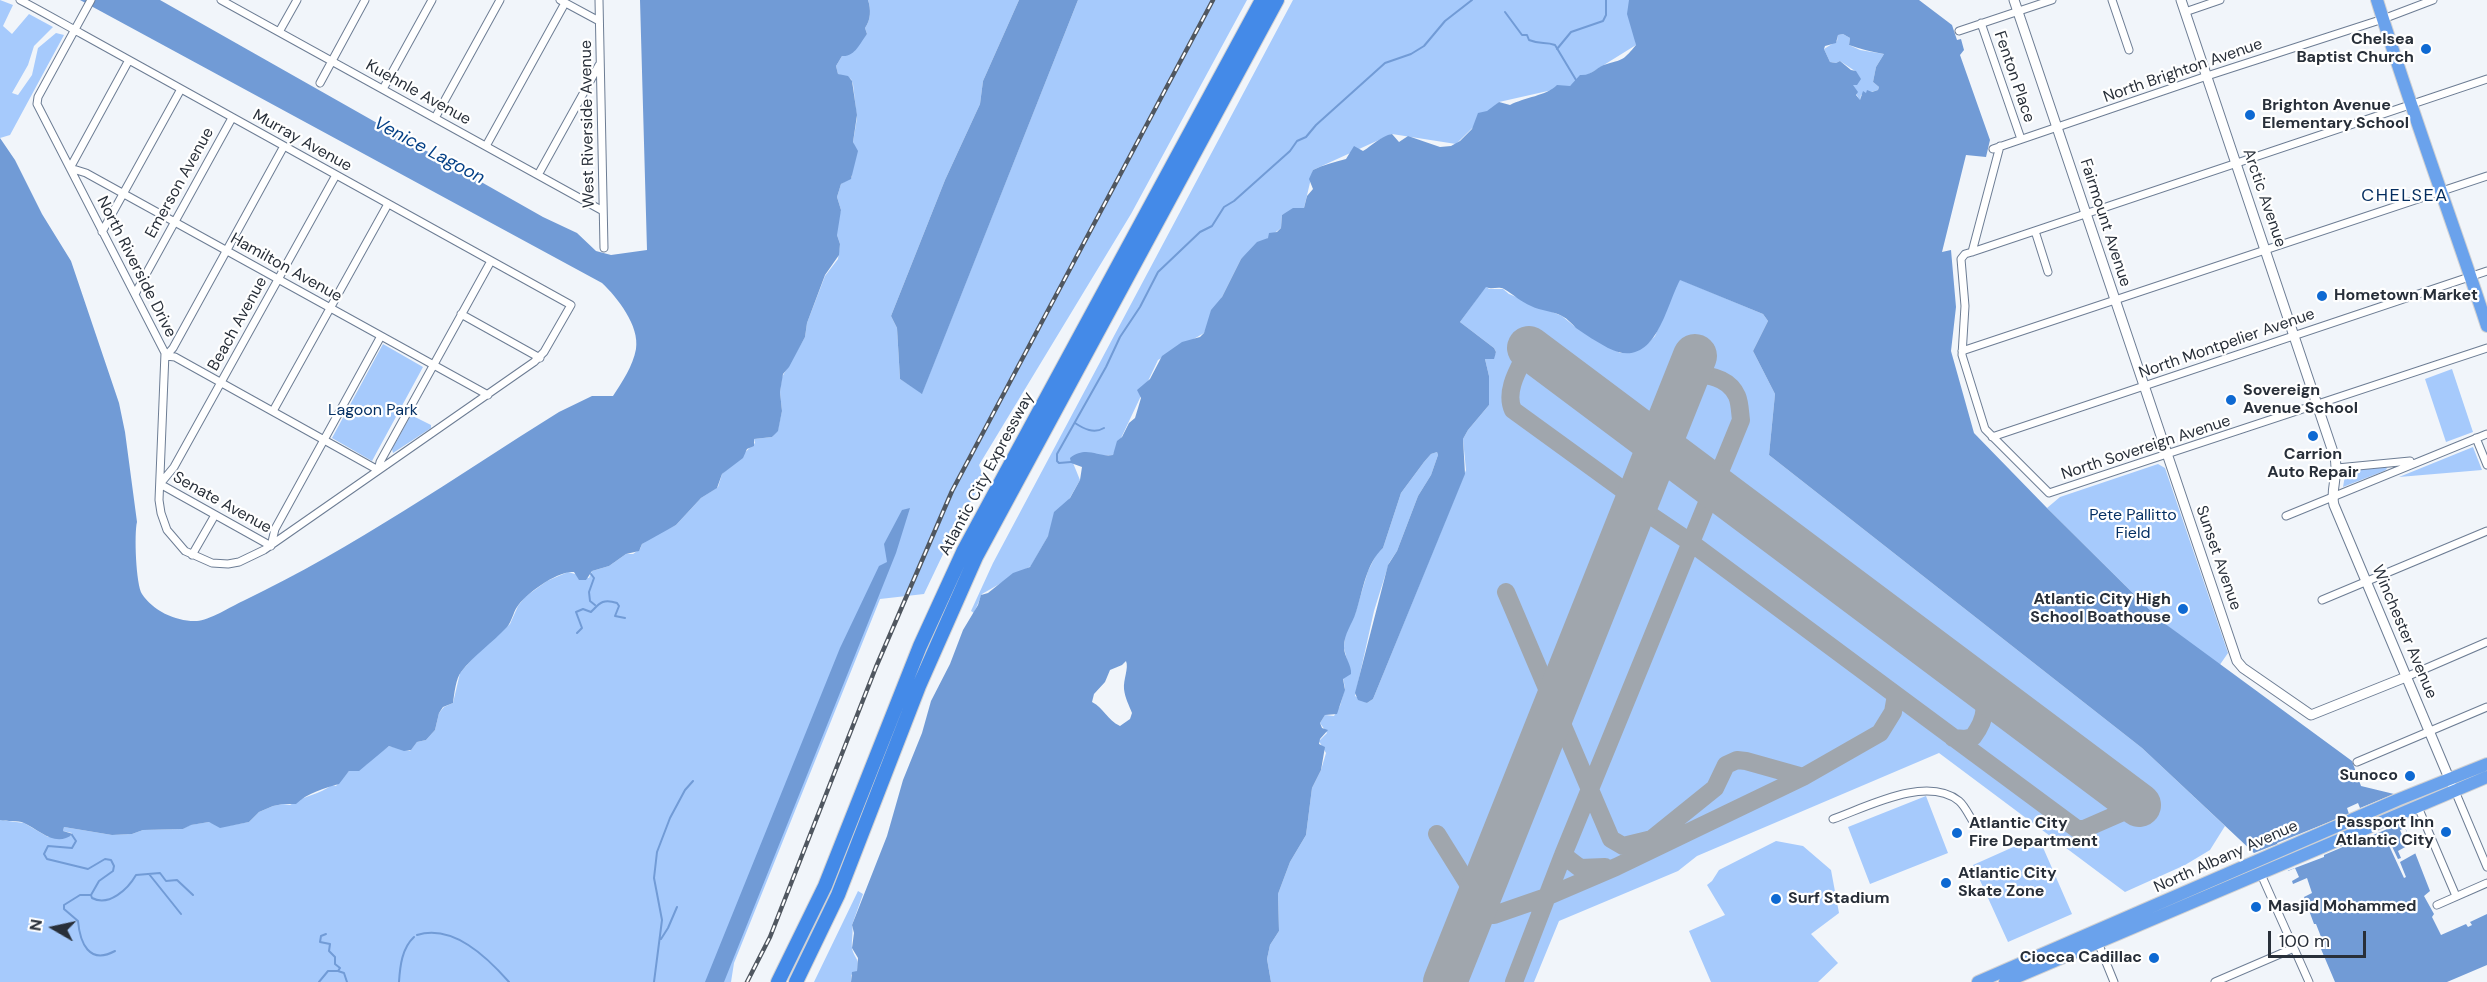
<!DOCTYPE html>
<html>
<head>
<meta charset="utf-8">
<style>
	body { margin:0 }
	#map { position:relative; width:2487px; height:982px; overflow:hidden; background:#f1f5fa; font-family:"DM Sans",sans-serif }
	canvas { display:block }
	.north { position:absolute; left:24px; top:898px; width:60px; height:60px; -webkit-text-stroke:4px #fff; paint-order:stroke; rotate:279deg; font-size:16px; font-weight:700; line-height:24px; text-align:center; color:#282f39 }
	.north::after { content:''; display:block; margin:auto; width:21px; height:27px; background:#282f39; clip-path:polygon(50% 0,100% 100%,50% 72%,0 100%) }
	.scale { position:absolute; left:2268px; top:931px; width:98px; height:27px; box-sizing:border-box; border:3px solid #282f39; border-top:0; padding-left:8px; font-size:18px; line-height:21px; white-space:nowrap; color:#282f39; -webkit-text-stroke:4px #fff; paint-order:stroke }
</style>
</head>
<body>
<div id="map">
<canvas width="2487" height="982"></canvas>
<div class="north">N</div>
<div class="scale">100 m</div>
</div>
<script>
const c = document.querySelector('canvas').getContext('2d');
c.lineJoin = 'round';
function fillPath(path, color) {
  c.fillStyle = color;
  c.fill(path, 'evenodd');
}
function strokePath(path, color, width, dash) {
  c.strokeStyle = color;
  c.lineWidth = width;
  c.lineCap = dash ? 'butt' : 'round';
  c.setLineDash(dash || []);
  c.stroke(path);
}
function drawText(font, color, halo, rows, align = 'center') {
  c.font = font + ' "DM Sans",sans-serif';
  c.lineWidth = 4.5;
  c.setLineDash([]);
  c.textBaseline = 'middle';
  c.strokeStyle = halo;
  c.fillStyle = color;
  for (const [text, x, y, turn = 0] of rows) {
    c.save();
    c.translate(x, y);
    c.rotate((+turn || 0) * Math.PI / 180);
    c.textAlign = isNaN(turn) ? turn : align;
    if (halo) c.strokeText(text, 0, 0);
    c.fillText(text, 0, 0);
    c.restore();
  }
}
const green = new Path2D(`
	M0 0 13 5 3 26 12 34 29 14 53 27 34 46 28 65 12 93 18 95 32 75 38 48 56 33 64 35 10 135 0 138Z
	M868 0H1019L983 81 980 104 945 180 891 316 897 328 900 379 922 393 1078 0H1247L1131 214 979 465 984 478 955 529 924 594 880 599 734 963 731 982H0V820L24 823 48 837 71 836 72 833 63 831 64 827 112 835 132 834 143 830 183 829 190 825 209 822 227 826 249 822 259 812 273 806 283 804 290 805C304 796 320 794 332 785L336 786 349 771 366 765 371 759 389 746 410 751 417 742 426 740 435 730 439 713 444 707 453 703 460 673 480 650 510 624 518 606 525 597 547 581 568 572 589 578 592 571 609 566 626 554H633L640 549 642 544 655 535 676 525 701 498 718 487 722 474 755 443 754 439 772 437 778 429 782 411 780 392 782 377 805 337 807 323 825 276 838 259 840 244 837 235V222L841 210 837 197 841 184 852 177V166L857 153 853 142 857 118 853 84 851 79 838 74 836 66 842 56 867 34 865 28C871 20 871 9 868 0Z
	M1293 0H1631L1636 45 1570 86 1499 102 1456 144 1392 134 1313 170 1304 208 1282 215 1281 228 1241 259 1204 333 1158 360 1113 455 1071 458 1080 480 1031 566 982 594 974 613 971 611 993 563Z
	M1843 34 1850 38 1849 45 1860 50 1884 54 1876 67 1873 82 1879 87 1878 90 1861 95 1860 101 1851 84 1855 71 1840 61 1836 63 1830 62 1824 49 1837 41 1838 35Z
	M1679 279 1763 314 1768 321 1753 351 1775 394 1769 455 2142 748 2225 826 2210 850 2185 865 2125 892 1939 753 1697 856 1678 871 1559 921 1534 982H1271L1267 959 1270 945 1279 931 1278 894 1290 862 1306 835 1312 788 1321 770 1326 753 1319 741 1327 733 1320 723 1325 715 1334 716 1340 706 1345 688 1343 678 1348 664 1344 648 1345 633 1355 614 1368 571 1377 553 1383 548 1401 493 1424 462 1431 454 1437 452 1438 455 1431 475 1418 496 1397 551 1389 563 1374 611 1355 696 1367 703 1373 699 1466 470 1463 439 1468 430 1489 405V376L1485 359H1493L1496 352 1494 348 1460 322 1486 286 1489 289H1503L1509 294 1562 316 1574 326 1620 353 1645 346 1655 336Z
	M383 344 423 367 372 461 332 438Z
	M2452 369 2473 432 2446 442 2425 379Z
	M411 415 431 425V428L393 453 392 449Z
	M2473 447 2482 470 2399 477Z
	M2158 464 2165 468 2228 653 2219 666 2160 620 2047 508 2060 497Z
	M2386 467 2387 469 2384 471 2343 487 2346 470Z
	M1926 796 1948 853 1870 884 1848 827Z
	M2038 836 2072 914 2008 942 1973 865Z
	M1776 841 1803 846 1831 870 1839 913 1811 934 1838 963 1818 982H1711L1689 931 1725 915 1707 885 1712 881 1719 870Z
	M858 891 863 894 852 925C854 934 850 944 853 952 857 961 859 959 857 971L851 975V982H814Z`);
const water = new Path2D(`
	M80 0H160L543 217 577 233 596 251 611 255 647 250 640 0H868C871 9 871 20 865 28L867 34C860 43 855 57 842 56L836 66 838 74 848 76 852 81 857 115 853 142 858 151 851 179 841 184 837 197 841 210 837 235 840 244 839 255 825 275 807 323 805 337 789 367 783 374 780 392 782 411 778 431 772 437 754 439V446L747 449 743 458 722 474 717 488 701 498 676 525 642 544 639 551 626 554 609 566 592 571 586 580H579L574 572C558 570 525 594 517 607 513 613 512 621 507 627 492 643 474 655 461 672 456 678 454 695 453 703L443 707 439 713 435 730 426 740 417 742 411 750 404 751 389 746 359 771H349L339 784C325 788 307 793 296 804H283L273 806 259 812 249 822 220 828 209 822 191 825 183 829 143 830 132 834 112 835 64 827 63 831 73 834C55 848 40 830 24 823 18 820 7 822 0 820V138L15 160 42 214 71 261 119 403 125 432 137 522C134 533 136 585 142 594 153 611 177 622 197 621 208 621 232 606 243 601 354 548 455 477 559 412L592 396H613C622 382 633 366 636 349 640 326 617 297 602 283Z
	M1019 0H1078L922 394 900 379 897 328 891 316 945 180 980 104 983 81Z
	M1629 0H1919L1952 25 1957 40 1961 39 1964 50 1960 55 1990 140 1986 157 1966 155 1942 252 1951 250 1956 307 1951 351 1974 433 2047 508 2160 620 2352 761 2361 786 2394 794 2406 821 2405 827 2430 891 2424 896 2434 914 2432 917 2441 935 2466 924 2468 927 2472 925 2470 922 2487 914V965L2447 982H2335L2321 949 2325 947 2316 924H2314L2304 897 2312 893 2307 878 2293 884 2292 881 2299 877 2295 868 2288 871 2277 844 2254 853 2142 748 1769 455 1775 394 1753 351 1768 321 1763 314 1680 280C1665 308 1655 372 1608 348 1597 342 1586 335 1576 328 1572 324 1568 319 1562 316 1553 311 1541 311 1531 306 1521 302 1513 294 1504 289 1498 286 1492 290 1486 287L1460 322 1494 348 1496 352 1494 359H1485L1489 376V405L1468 430 1463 439 1465 474 1373 699 1367 703 1358 700 1355 693 1388 565 1397 551 1418 496 1431 475 1438 455 1437 452 1431 454 1424 462 1401 493 1383 548C1366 563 1363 591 1356 612 1352 625 1344 633 1344 647 1344 657 1352 665 1351 674L1343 679 1345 690 1337 714 1325 715 1320 723 1322 728 1328 730 1320 739 1319 744 1325 747 1321 770 1312 788 1306 835 1290 862 1278 894 1279 931 1270 945 1267 959 1271 982H851L852 972 857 971 858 958 852 948 854 933 852 925 887 836 903 780 922 733 931 701 950 664 963 630 978 605 981 595 988 593 1013 573 1030 567 1048 536 1054 512 1070 498 1080 480 1082 467 1071 463 1070 458C1087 445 1098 458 1113 455L1117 441 1122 437 1129 423 1135 418 1141 398 1137 390 1150 379 1162 356 1182 342 1200 337 1204 333 1211 310 1222 297 1241 259 1257 242 1268 238 1269 233 1277 232 1281 228 1282 215 1293 208H1304L1307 196 1313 189 1309 179 1313 170C1323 165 1335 162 1346 159L1354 146 1363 151C1373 145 1381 136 1392 134L1399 142 1408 136 1440 147 1451 146 1460 141 1472 129 1478 113 1487 111 1499 102 1510 105C1525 97 1546 96 1557 85L1570 86 1580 75C1593 76 1597 66 1607 64 1625 59 1624 59 1636 45L1627 14ZM1843 34 1850 38 1849 45C1860 49 1872 52 1884 54L1876 67 1873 82 1879 87 1878 90 1872 92 1867 90 1866 93 1863 91 1860 100 1856 95 1858 92 1853 85H1857L1861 79 1856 71 1851 70 1840 61 1836 63 1830 62 1824 49 1825 46 1836 43 1838 35ZM1126 661C1129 668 1123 680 1124 689 1125 698 1129 705 1132 713L1130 719 1120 726C1107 720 1104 708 1092 702L1094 694 1105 682 1110 670 1122 665Z
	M910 508 896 553 724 982H705L840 648 879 566 887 562 884 544 902 510Z`);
const pier = new Path2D(`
	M2394 794 2406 821 2371 836 2372 838 2366 841 2364 838 2324 855V857L2287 871 2277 843 2349 814 2347 808 2358 803 2360 808Z
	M2405 828 2416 853 2400 862 2406 877 2404 878 2386 839 2388 838 2398 859 2401 858 2398 851 2407 846 2400 830Z`);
const stream = new Path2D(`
	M1505 12 1522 35H1527L1529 40C1541 45 1545 41 1555 45L1576 80
	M1557 49 1571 32 1603 21 1606 15V0
	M1075 423C1084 429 1094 434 1104 428
	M1071 462 1059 463 1057 461V454L1106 367 1120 337 1140 307 1158 272 1200 232 1212 226 1224 207 1234 201 1290 151 1297 141 1306 137 1316 125 1385 63 1411 54 1424 46 1445 21 1472 0
	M591 574 594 578 589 592 590 601 595 605
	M577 633 582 628 576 612 583 609 591 612C599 604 602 598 617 603L619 606 615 616 625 618
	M72 835 76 841 72 848 48 846 44 854 47 859 88 869 105 859 111 860 114 866 113 871 99 881 91 895
	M149 874 181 914
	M326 934 321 936 320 942 330 944 329 951 335 957V964L340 968 338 971 344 973 347 982
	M417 935C453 924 487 957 509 982
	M661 939 668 928 677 907
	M115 951C89 965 80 943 78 921L64 909V905L80 895H91L92 898C109 907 128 889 136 875L160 873 166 881 177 880 193 895
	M319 982 328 971H338
	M399 982C400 966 402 948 414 937
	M654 982 662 920 654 878 657 852 670 818 685 790 693 781`);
const taxiway = new Path2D(`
	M1506 592 1611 839 1623 846 1652 839
	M1896 695 2077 829H2084L2139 805
	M1953 738 1965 739 1973 737C1987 718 1989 702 1975 682
	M1437 834 1470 887 1475 907 1485 915H1494L1546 897 1616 867 1803 777 1880 733 1893 712 1896 695 1690 542 1641 509 1637 500 1513 410C1504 390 1520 367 1529 348
	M1648 842 1715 788 1726 765 1737 760 1746 761 1803 777
	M1563 855 1580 868 1605 867
	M1514 982 1563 855 1741 420C1740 413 1740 403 1737 396 1728 376 1706 374 1687 375`);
const runway = new Path2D(`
	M1529 348 2139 805
	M1445 982 1695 356`);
const minor = new Path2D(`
	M20 0C41 11 62 23 82 34L571 305 544 352 534 362 264 550 239 562 228 564 212 563 185 551 167 530 161 513 159 500 165 353 37 104 38 97 91 0
	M221 0 603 211
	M560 0 599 21
	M599 0 604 248
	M2112 0 2129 50
	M2185 12 2220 0
	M1981 23 2021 139
	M1959 31 2052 0
	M279 32 297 0
	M129 60 70 168 86 173 488 395
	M2487 79 1972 252 1965 254 1961 259 1965 306 1962 355 1985 429 2049 493 2487 348
	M320 83 365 0
	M383 89 432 0
	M435 118 500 0
	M486 146 565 3
	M1993 149 2207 76 2383 19 2433 0
	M336 175 174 467 160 484 271 546 275 529 381 336
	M538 175 599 65
	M2035 231 2048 272
	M102 232 181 89
	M1972 252 2000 146
	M135 294 232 118
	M461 314 540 358
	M1962 351 2487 176
	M166 356 175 357 378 470
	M166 356 173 348 284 146
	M273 411 388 204
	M1992 437 2487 271
	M2476 438 2487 465
	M2337 468 2410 461
	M378 470 380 462 491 261
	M2286 516 2487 434
	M192 555 215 515
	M2322 600 2487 531
	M2406 677 2487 642
	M2357 762 2487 707
	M2455 791 2487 867
	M2418 807 2456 896
	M1833 819C1867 807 1926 775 1959 801 1964 805 1969 815 1972 820
	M2260 872 2309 982
	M2437 905 2487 883
	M2097 940 2114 982
	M2215 982 2294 948`);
const tertiary = new Path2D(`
	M2014 0 2237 661 2243 668 2311 715 2406 677
	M2181 0 2335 458C2339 474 2330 490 2334 505L2451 783`);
const trunk = new Path2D(`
	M2377 0C2411 110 2451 217 2487 326
	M1978 982 2397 800 2487 764
	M2005 982 2487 777`);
const motorway = new Path2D(`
	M778 982 825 886 920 646 964 550 1262 0
	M796 982 838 895 919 686 976 557 1277 0`);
const rail = new Path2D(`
	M747 982 770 937 876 667 952 491 1213 0`);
const markers = [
	[2426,49,6,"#0e69d2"],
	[2250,115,6,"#0e69d2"],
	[2322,296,6,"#0e69d2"],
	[2231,400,6,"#0e69d2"],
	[2313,436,6,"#0e69d2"],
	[2183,609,6,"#0e69d2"],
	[2410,776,6,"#0e69d2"],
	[2446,832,6,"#0e69d2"],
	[1957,833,6,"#0e69d2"],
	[1946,883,6,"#0e69d2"],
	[1776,899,6,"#0e69d2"],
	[2256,907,6,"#0e69d2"],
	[2154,958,6,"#0e69d2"]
];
const poiNames = [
	["Chelsea",2414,40,"right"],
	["Baptist Church",2414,58,"right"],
	["Brighton Avenue",2262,106],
	["Elementary School",2262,124],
	["Hometown Market",2334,296],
	["Sovereign",2243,391],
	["Avenue School",2243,409],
	["Carrion",2313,455,"center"],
	["Auto Repair",2313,473,"center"],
	["Atlantic City High",2171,600,"right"],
	["School Boathouse",2171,618,"right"],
	["Sunoco",2398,776,"right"],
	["Passport Inn",2434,823,"right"],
	["Atlantic City",2434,841,"right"],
	["Atlantic City",1969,824],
	["Fire Department",1969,842],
	["Atlantic City",1958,874],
	["Skate Zone",1958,892],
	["Surf Stadium",1788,899],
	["Masjid Mohammed",2268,907],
	["Ciocca Cadillac",2142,958,"right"]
];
const streetNames = [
	["North Brighton Avenue",2183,71,-19],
	["Fenton Place",2014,77,71],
	["Kuehnle Avenue",418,93,29],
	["West Riverside Avenue",588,124,-91],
	["Murray Avenue",302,141,29],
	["Emerson Avenue",180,183,-61],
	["Arctic Avenue",2264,198,71],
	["Fairmount Avenue",2105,223,72],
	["North Riverside Drive",136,267,63],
	["Hamilton Avenue",286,268,29],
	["Beach Avenue",238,324,-61],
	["North Montpelier Avenue",2227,344,-19],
	["North Sovereign Avenue",2146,448,-18],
	["Atlantic City Expressway",987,474,-62],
	["Senate Avenue",222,503,29],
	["Sunset Avenue",2218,558,71],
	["Winchester Avenue",2404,632,67],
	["North Albany Avenue",2226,857,-24]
];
const parkNames = [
	["Lagoon Park",373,411],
	["Pete Pallitto",2133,516],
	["Field",2133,534]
];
const waterNames = [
	["Venice Lagoon",429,151,28]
];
const neighbourhoodNames = [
	["CHELSEA",2405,196]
];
fillPath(green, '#a6cafc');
fillPath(water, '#719bd6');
fillPath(pier, '#f1f5fa');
strokePath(stream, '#719bd6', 2);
strokePath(taxiway, '#a0a6ad', 18);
strokePath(runway, '#a0a6ad', 44);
strokePath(minor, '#6d7d94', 9);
strokePath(tertiary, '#6d7d94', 11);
strokePath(trunk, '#d0d1d3', 14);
strokePath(motorway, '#d0d1d3', 16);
strokePath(minor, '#fff', 7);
strokePath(tertiary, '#fff', 9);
strokePath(trunk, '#6aa2ec', 12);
strokePath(motorway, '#448ae8', 14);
strokePath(rail, '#505760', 4.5);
strokePath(rail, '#fff', 2, [7]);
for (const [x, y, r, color] of markers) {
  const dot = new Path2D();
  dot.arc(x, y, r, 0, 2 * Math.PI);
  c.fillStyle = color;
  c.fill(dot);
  strokePath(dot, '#fff', 2);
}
drawText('bold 16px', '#282f39', '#fff', poiNames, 'left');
drawText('16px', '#282f39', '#fff', streetNames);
drawText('16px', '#043064', '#fff', parkNames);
drawText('italic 18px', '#044086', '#fff', waterNames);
c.letterSpacing = '1.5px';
drawText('18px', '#042d5f', '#fff', neighbourhoodNames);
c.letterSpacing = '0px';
</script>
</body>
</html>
